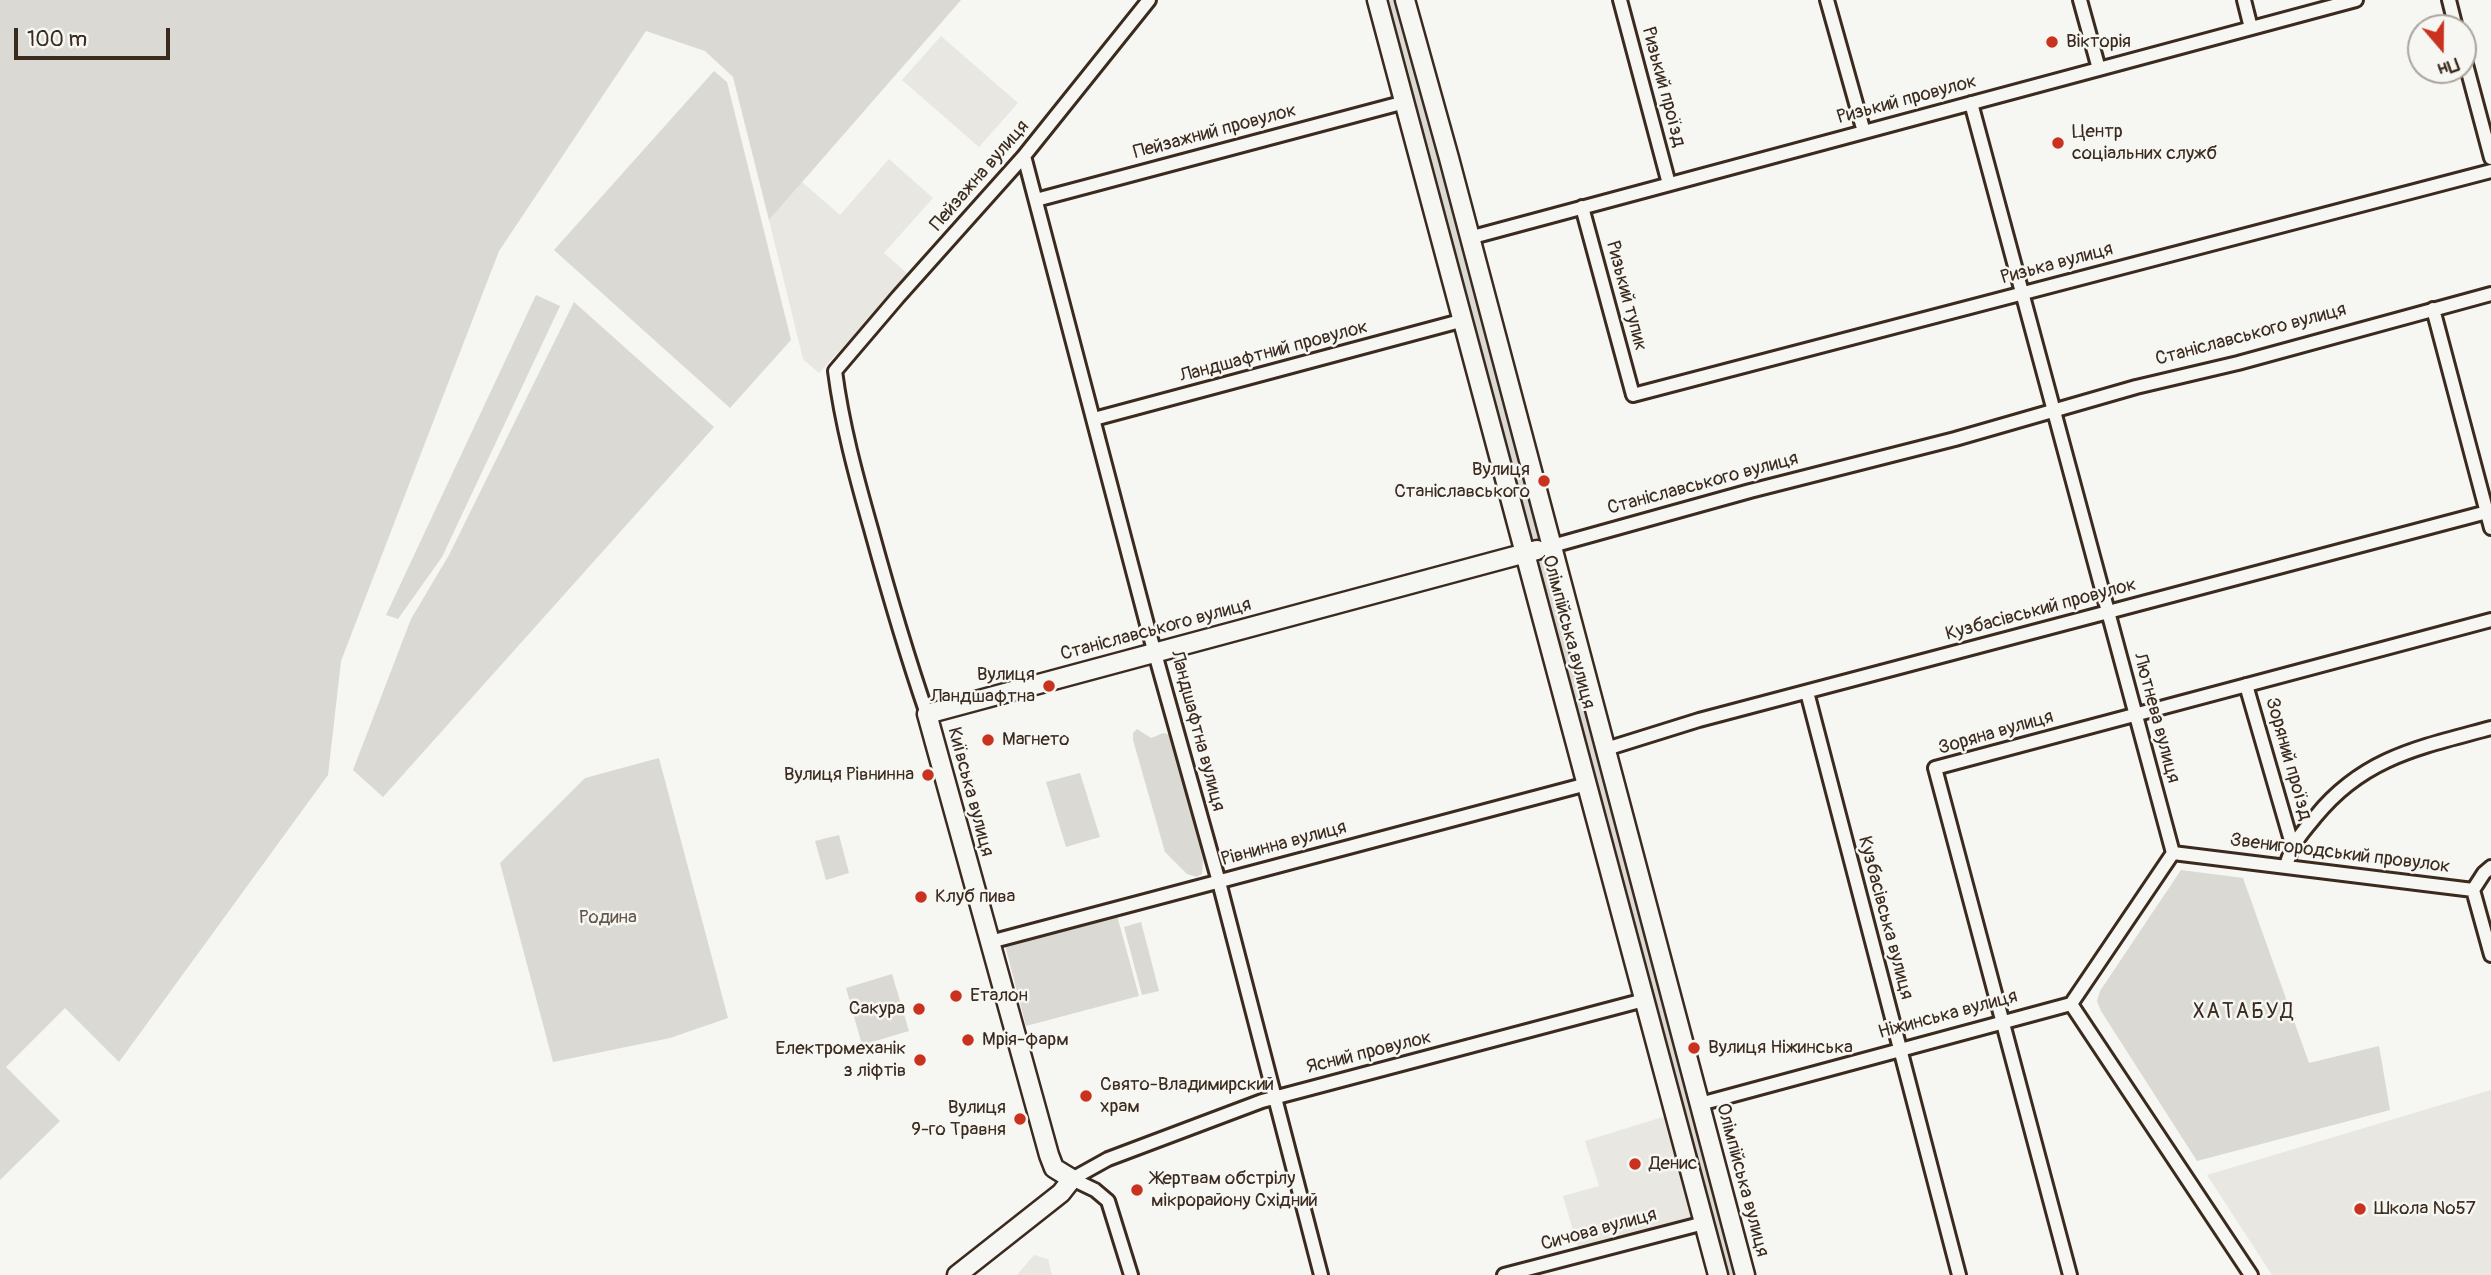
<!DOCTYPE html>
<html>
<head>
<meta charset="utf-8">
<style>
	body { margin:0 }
	#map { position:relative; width:2491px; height:1275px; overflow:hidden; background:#f6f6f2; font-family:Pangolin,sans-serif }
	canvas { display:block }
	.north { position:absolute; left:2407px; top:14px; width:70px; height:70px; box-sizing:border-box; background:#f6f6f2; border:2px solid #aba49d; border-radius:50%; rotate:160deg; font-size:19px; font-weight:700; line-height:28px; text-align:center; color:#3b2a1e }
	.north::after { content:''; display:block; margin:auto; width:24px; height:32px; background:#c8321e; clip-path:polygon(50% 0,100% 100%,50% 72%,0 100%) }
	.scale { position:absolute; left:14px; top:28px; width:156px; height:32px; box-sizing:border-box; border:4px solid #3b2a1e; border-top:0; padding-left:9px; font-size:21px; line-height:24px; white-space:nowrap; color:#3b2a1e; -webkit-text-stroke:5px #f6f6f2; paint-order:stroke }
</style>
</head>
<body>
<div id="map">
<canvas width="2491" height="1275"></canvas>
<div class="north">Пн</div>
<div class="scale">100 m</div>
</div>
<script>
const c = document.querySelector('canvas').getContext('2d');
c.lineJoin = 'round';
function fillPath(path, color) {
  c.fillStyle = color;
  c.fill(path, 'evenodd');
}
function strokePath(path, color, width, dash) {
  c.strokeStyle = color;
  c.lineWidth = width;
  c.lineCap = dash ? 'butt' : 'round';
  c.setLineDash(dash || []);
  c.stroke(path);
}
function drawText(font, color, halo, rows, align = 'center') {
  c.font = font + ' Pangolin,sans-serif';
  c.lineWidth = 5;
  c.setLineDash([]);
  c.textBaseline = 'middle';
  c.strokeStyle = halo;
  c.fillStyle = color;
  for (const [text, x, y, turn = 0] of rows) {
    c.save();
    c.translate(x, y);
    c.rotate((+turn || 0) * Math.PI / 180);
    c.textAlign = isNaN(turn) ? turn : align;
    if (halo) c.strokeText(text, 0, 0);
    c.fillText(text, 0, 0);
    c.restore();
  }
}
const built = new Path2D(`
	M941 36 1018 103 979 147 902 80Z
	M889 159 933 198 884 253 909 275 819 373 803 359 769 220 802 182 840 215Z
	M2491 1090V1275H2272L2207 1175Z
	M1666 1116 1693 1218 1578 1248 1563 1196 1599 1186 1585 1141Z
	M1034 1255 1048 1259 1052 1275H1017Z`);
const green = new Path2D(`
	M0 0H961L769 220 733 77 705 51 646 31 499 251 341 661 328 775 119 1062 65 1008 6 1067 60 1121 0 1180Z
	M1378 0H1405L1745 1275H1716Z
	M714 71 727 82 791 340 730 408 554 250Z
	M536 295 560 306 442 557 398 619 386 615Z
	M574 302 714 427 383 797 353 770 411 619 449 555Z
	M1137 729 1151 738C1160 735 1163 730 1171 736L1203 860 1202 874 1197 877 1187 874 1165 852 1133 740V733Z
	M659 758 728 1018 670 1038 553 1062 500 863 585 778Z
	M1080 773 1100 837 1066 847 1046 782Z
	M839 835 849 873 826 880 815 841Z
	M2181 870 2243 878 2309 1063 2379 1046 2390 1110 2197 1161 2101 1011 2097 1001 2100 991Z
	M1116 912 1139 996 1026 1026 1004 941Z
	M1141 922 1159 991 1142 995 1124 927Z
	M892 974 909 1031 862 1045 846 988Z`);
const street = new Path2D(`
	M1620 0 1669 184
	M1827 0 1864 132
	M2080 0 2099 69
	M2244 0 2251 28
	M2449 0 2456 28
	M2463 53 2491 158
	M1971 103 2173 853 2071 1004
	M1024 156 1149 632 1219 882 1321 1275
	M1036 200 1405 102
	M1582 207 1633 395 2491 171
	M1469 238 2356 0
	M2433 309 2491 528
	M1094 419 1464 320
	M1552 546 1750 491 1955 439 2136 387 2238 363 2491 294
	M2246 685 2292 844
	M1807 692 1959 1275
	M927 714C906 653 888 591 871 529 856 476 842 425 835 371L898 297 1024 156 1149 0
	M1606 749 1699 720 2487 512
	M2173 853 2473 890
	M2286 866C2293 842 2300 835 2316 816 2364 757 2421 747 2491 728
	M2473 890 2491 955
	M2473 890 2484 873 2491 867
	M990 942 1587 784
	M2071 1004 2251 1275
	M1700 1104 2071 1004
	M1072 1179 1108 1159 1262 1101 1644 1000
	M1072 1179 1095 1190 1108 1201 1131 1275
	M1504 1275 1704 1223
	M2070 1275 1935 768 2491 620`);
const secondary = new Path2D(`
	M1377 0 1718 1275
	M1405 0 1449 158 1745 1275
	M957 1275 1061 1193 1072 1179 1054 1168 1049 1155 927 714 1537 550`);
const markers = [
	[2052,42,7,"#c8321e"],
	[2058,143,7,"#c8321e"],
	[1544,481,7,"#c8321e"],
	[1049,686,7,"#c8321e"],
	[988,740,7,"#c8321e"],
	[928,775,7,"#c8321e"],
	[921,897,7,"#c8321e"],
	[956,996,7,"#c8321e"],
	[919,1009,7,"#c8321e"],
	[968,1040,7,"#c8321e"],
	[1694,1048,7,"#c8321e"],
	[920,1060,7,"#c8321e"],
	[1086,1096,7,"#c8321e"],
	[1020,1119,7,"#c8321e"],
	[1635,1164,7,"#c8321e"],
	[1137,1190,7,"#c8321e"],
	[2360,1209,7,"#c8321e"]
];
const poiNames = [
	["Вікторія",2066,42],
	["Центр",2072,132],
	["соціальних служб",2072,154],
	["Вулиця",1530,470,"right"],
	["Станіславського",1530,492,"right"],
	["Вулиця",1035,675,"right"],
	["Ландшафтна",1035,697,"right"],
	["Магнето",1002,740],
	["Вулиця Рівнинна",914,775,"right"],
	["Клуб пива",935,897],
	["Еталон",970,996],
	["Сакура",905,1009,"right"],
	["Мрія-фарм",982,1040],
	["Вулиця Ніжинська",1708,1048],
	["Електромеханік",906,1049,"right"],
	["з ліфтів",906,1071,"right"],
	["Свято-Владимирский",1100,1085],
	["храм",1100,1107],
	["Вулиця",1006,1108,"right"],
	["9-го Травня",1006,1130,"right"],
	["Денис",1649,1164],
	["Жертвам обстрілу",1151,1179],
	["мікрорайону Східний",1151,1201],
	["Школа №57",2374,1209]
];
const streetNames = [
	["Ризький проїзд",1663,87,75],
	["Ризький провулок",1907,100,-15],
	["Пейзажний провулок",1215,132,-15],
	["Пейзажна вулиця",980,176,-49],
	["Ризька вулиця",2057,264,-15],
	["Ризький тупик",1626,296,75],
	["Станіславського вулиця",2251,335,-15],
	["Ландшафтний провулок",1274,352,-15],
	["Станіславського вулиця",1703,484,-15],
	["Кузбасівський провулок",2041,610,-15],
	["Станіславського вулиця",1156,630,-15],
	["Олімпійська вулиця",1568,632,75],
	["Лютнева вулиця",2156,718,75],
	["Ландшафтна вулиця",1197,731,75],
	["Зоряна вулиця",1996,733,-16],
	["Зоряний проїзд",2288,759,74],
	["Київська вулиця",970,792,75],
	["Рівнинна вулиця",1284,844,-15],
	["Звенигородський провулок",2340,854,7],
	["Кузбасівська вулиця",1885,918,75],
	["Ніжинська вулиця",1948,1015,-15],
	["Ясний провулок",1369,1053,-14],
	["Олімпійська вулиця",1742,1180,75],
	["Сичова вулиця",1599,1230,-15]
];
const parkNames = [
	["Родина",608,918]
];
const neighbourhoodNames = [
	["ХАТАБУД",2244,1013]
];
fillPath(built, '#e8e7e2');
fillPath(green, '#dad9d3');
strokePath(street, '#3b2a1e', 18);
strokePath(secondary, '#3b2a1e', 23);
strokePath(street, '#f6f6f2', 12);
strokePath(secondary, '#f6f6f2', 18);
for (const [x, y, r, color] of markers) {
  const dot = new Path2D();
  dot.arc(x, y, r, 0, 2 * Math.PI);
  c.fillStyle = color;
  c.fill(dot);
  strokePath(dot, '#f6f6f2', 2.5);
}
drawText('19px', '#3b2a1e', '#f6f6f2', poiNames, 'left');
drawText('19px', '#3b2a1e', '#f6f6f2', streetNames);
drawText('19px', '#63564b', '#f6f6f2', parkNames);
c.letterSpacing = '2px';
drawText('21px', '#3b2a1e', '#f6f6f2', neighbourhoodNames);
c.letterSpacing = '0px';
</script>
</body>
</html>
